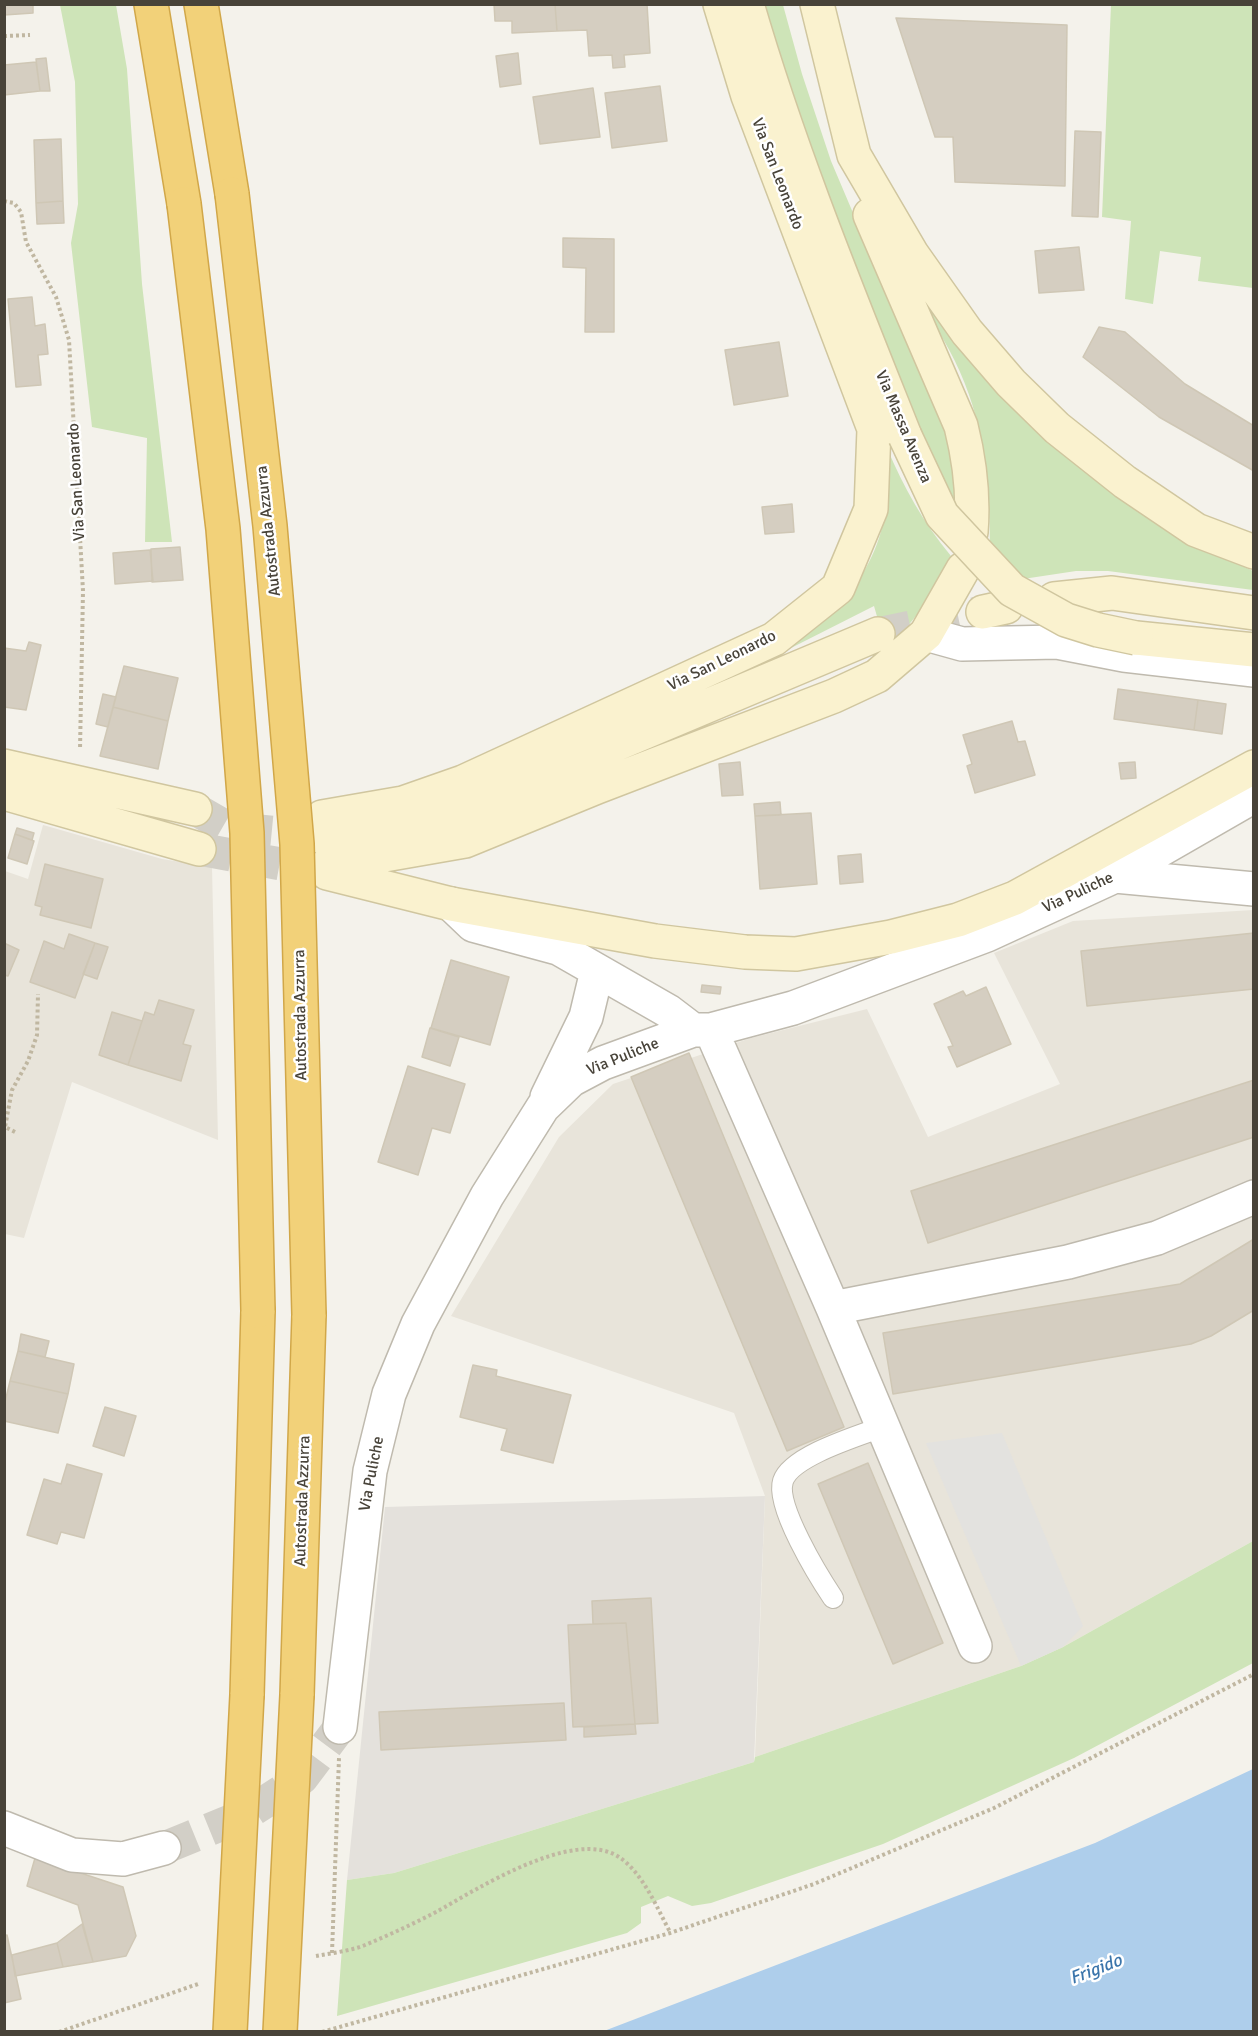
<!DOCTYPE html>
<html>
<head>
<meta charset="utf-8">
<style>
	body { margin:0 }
	#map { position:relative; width:1258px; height:2036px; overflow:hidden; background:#f4f2eb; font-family:Signika,sans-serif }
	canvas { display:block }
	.frame { position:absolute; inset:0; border:6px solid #484339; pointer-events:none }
</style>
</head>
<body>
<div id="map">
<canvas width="1258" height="2036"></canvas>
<div class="frame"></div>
</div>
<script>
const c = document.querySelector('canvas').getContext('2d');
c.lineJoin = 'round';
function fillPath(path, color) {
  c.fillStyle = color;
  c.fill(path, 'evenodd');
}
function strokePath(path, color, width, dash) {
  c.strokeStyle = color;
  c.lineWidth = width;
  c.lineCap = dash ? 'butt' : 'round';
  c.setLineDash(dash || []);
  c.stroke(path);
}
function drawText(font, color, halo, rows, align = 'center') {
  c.font = font + ' Signika,sans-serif';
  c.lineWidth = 5;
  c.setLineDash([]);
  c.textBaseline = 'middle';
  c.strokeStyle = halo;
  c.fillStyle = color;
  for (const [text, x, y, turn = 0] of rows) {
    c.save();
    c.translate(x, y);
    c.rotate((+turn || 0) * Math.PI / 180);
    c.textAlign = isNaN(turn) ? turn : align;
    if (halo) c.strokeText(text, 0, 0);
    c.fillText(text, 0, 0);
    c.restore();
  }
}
const residential = new Path2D(`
	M43 825 162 859 212 867 218 1140 72 1082 24 1238 5 1234V871L28 879Z
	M1253 910V1541L1063 1647 1021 1666 755 1757 765 1496 734 1413 451 1316 559 1137 613 1084 751 1038 867 1009 928 1137 1060 1084 994 953 1073 921Z`);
const industrial = new Path2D(`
	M765 1496 754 1762 394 1873 347 1880 385 1507Z`);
const green = new Path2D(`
	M60 5H116L127 69 142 284 172 542H145L147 438 92 427 71 243 78 204 75 82Z
	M754 5H783L802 74 831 161 951 444 960 514 942 492Z
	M1111 5H1253V288L1198 281 1201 257 1160 251 1153 304 1125 299 1131 221 1102 217Z
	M912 284 1048 440 1110 492 1198 545 1253 571V590L1108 571H1076L1023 579 990 551C990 489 986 431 960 372 947 342 927 314 912 284Z
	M887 448C904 488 923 522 951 556L935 593 887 651 874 606 789 649C863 593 895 542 887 448Z
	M1253 1541V1663L1074 1758 883 1844 711 1903 692 1906 668 1896 641 1907V1923L627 1933 337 2016 347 1880 394 1873 754 1762 755 1757 1021 1666 1063 1647Z`);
const parking = new Path2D(`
	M1002 1433 1083 1626 1063 1647 1021 1666 926 1443Z`);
const water = new Path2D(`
	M1253 1769V2031H604L1095 1843Z`);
const building = new Path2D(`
	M4 4H33V13L4 15Z
	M494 4H555L557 31 512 33V21H495Z
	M555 4H647L650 53 624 55 625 67 613 68 612 55 589 56 587 30 557 31Z
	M896 18 1067 25 1065 186 955 182 953 137H935Z
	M518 53 521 84 500 87 496 56Z
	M46 58 50 91H40L36 59Z
	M36 62 40 91 4 95V65Z
	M660 86 667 141 612 148 605 93Z
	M593 88 600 137 540 144 533 97Z
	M1075 131 1101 132 1098 217 1072 216Z
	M61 139 63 201 36 203 34 140Z
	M63 201 64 223 37 224 36 203Z
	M563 238 614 239V332H585L586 268 563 267Z
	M1079 247 1084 290 1039 293 1035 251Z
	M32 297 35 326 45 324 48 354 38 355 41 385 16 387 8 299Z
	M1099 327 1125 332 1185 384 1254 426V471L1159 417 1083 357Z
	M779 342 788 396 734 405 725 350Z
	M792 504 794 532 765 534 762 507Z
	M180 547 183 580 152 582 151 549Z
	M150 550 153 581 115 584 113 553Z
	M29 642 41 645 26 710 4 707V648L26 651Z
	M124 666 178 678 168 721 113 707Z
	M1118 689 1198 700 1194 730 1114 719Z
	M103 694 116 697 108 727 96 724Z
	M1198 700 1226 704 1222 734 1194 730Z
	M113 707 168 721 158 769 100 756Z
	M1012 721 1018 742 1025 741 1035 775 975 793 967 766 972 764 963 735Z
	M740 762 743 795 722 796 719 764Z
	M1135 762 1136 778 1121 779 1119 763Z
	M780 802 781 815 755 816 754 804Z
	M811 813 817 884 760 889 755 816Z
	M17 828 34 833 32 840 15 834Z
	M15 834 34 841 27 864 8 858Z
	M861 854 863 882 840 884 838 856Z
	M45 864 103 879 91 928 40 915 42 907 35 905Z
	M1254 933V989L1087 1006 1081 951Z
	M69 934 95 943 75 998 30 982 44 941 64 949Z
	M4 943 19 950 8 976 4 975Z
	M95 943 108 947 97 979 83 974Z
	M451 960 509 977 490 1045 431 1028Z
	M702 985 721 987 720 994 701 992Z
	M986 987 1011 1044 957 1067 948 1047 953 1046 934 1004 963 991 966 996Z
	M159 1000 194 1010 183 1044 191 1046 181 1081 128 1065 145 1012 154 1015Z
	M112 1012 142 1021 128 1065 99 1055Z
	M430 1028 459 1037 450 1066 422 1057Z
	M689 1053 844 1427 787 1451 631 1077Z
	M408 1066 465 1084 450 1133 432 1128 418 1175 378 1162Z
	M1254 1080V1137L928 1243 911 1191Z
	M1254 1239V1310L1211 1336 1191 1344 893 1394 883 1333 1180 1284Z
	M21 1334 49 1341 45 1357 18 1351Z
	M18 1351 74 1364 68 1394 10 1381Z
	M473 1365 497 1370 496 1376 571 1395 553 1463 501 1450 507 1429 460 1417Z
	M10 1381 68 1394 58 1433 4 1421V1406Z
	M105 1407 136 1416 124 1456 93 1446Z
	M868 1463 943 1643 893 1664 818 1484Z
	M67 1464 102 1474 84 1538 61 1532 57 1544 27 1535 44 1479 61 1484Z
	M651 1598 658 1723 635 1724 626 1623 593 1624 592 1601Z
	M626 1623 635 1724 573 1727 568 1625Z
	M564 1703 566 1740 381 1750 379 1712Z
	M635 1724 636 1734 584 1737V1727Z
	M35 1858 123 1887 136 1936 126 1956 93 1962 78 1905 27 1886Z
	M82 1924 93 1962 63 1967 57 1943Z
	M7 1935 21 1999 4 2003V1936Z
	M57 1943 63 1967 15 1976 12 1955Z`);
const minorTunnel = new Path2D(`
	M164 1848 245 1815 302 1778 340 1727`);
const secondaryTunnel = new Path2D(`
	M878 634 983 612
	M195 809 228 828 322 837
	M199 849 324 872`);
const path = new Path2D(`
	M4 36 30 35
	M4 201 14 203 21 212 26 242 56 297 69 340 83 591 80 750
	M15 1132 5 1127 12 1090 28 1061 37 1035 38 994
	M332 1953 339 1758
	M316 1956C332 1953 350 1951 365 1945 389 1935 413 1924 436 1912 476 1890 573 1827 619 1857 643 1873 657 1908 670 1932
	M59 2032 198 1984
	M322 2032 670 1933 814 1884 994 1808 1254 1674`);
const service = new Path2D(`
	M833 1598C819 1577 775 1506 783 1481 791 1456 858 1436 882 1427`);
const minor = new Path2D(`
	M926 634 962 644 1057 642 1124 655 1254 670
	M1115 876 1254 889
	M451 904 473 925 558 948 668 1011 693 1030
	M711 1030 833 1308 1068 1262 1157 1238 1254 1197
	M547 1097 586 1017 597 971
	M833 1308 975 1646
	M340 1727 370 1471 389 1394 418 1324 487 1196 543 1107 571 1080 603 1063 693 1030H711L793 1008 987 935 1115 876 1254 796
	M4 1828 72 1855 123 1859 164 1848`);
const secondary = new Path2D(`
	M747 4C790 152 848 293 905 436
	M817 4 854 155 912 254 967 332 1011 383 1057 428 1125 482 1196 530 1254 552
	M870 215 961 426C970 462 974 495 971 532
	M1054 599 1112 593 1254 613
	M983 612 1006 607
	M1136 638 1254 650
	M4 766 195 809
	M4 793 199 849
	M322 817 403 803 463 782 774 639 838 588 871 509 874 429 748 96 720 4
	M322 837 336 838 415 829 878 634
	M327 865 465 841 597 787 834 696 877 676 926 634 963 569
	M327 873 451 904 655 941 745 952 796 954 891 937 958 920 1015 898 1254 767`);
const motorway = new Path2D(`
	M151 4 184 204
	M201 4 232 194
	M247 1695 258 1311
	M297 1695 309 1315`);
const secondaryBridge = new Path2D(`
	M905 436 942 515 1012 590 1066 620 1098 630 1136 638`);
const motorwayBridge = new Path2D(`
	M232 194 270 526 297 844 309 1315
	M184 204 223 529 247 833 258 1311
	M230 2032 247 1695
	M280 2032 297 1695`);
const streetNames = [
	["Via San Leonardo",777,174,69],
	["Via Massa Avenza",903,427,67],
	["Via San Leonardo",77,482,-93],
	["Autostrada Azzurra",269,531,-96],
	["Via San Leonardo",722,661,-26],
	["Via Puliche",1078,893,-25],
	["Autostrada Azzurra",301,1015,-91],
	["Via Puliche",623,1057,-22],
	["Via Puliche",372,1474,-79],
	["Autostrada Azzurra",303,1501,-88]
];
const waterNames = [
	["Frigido",1096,1970,-21]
];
fillPath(residential, '#e8e4da');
fillPath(industrial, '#e4e1dc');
fillPath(green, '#cee4b8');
fillPath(parking, '#e3e2df');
fillPath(water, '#aeceeb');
fillPath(building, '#d5cec1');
strokePath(building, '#cfc7b5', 1.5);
strokePath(minorTunnel, '#d2cfc7', 33, [33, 16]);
strokePath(secondaryTunnel, '#d2cfc7', 33, [33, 16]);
strokePath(service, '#bfbaae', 22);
strokePath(minor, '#bfbaae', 36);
strokePath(secondary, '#d0c69f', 36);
strokePath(motorway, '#d1a749', 36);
strokePath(path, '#c0b7a1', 4, [3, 3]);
strokePath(service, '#fff', 20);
strokePath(minor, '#fff', 33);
strokePath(secondary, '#faf2cf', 33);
strokePath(motorway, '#f2d179', 33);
strokePath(secondaryBridge, '#d0c69f', 36, []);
strokePath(motorwayBridge, '#d1a749', 36, []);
strokePath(secondaryBridge, '#faf2cf', 33);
strokePath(motorwayBridge, '#f2d179', 33);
drawText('16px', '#484339', '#fff', streetNames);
drawText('italic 18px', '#3b75ab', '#fff', waterNames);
</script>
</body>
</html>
